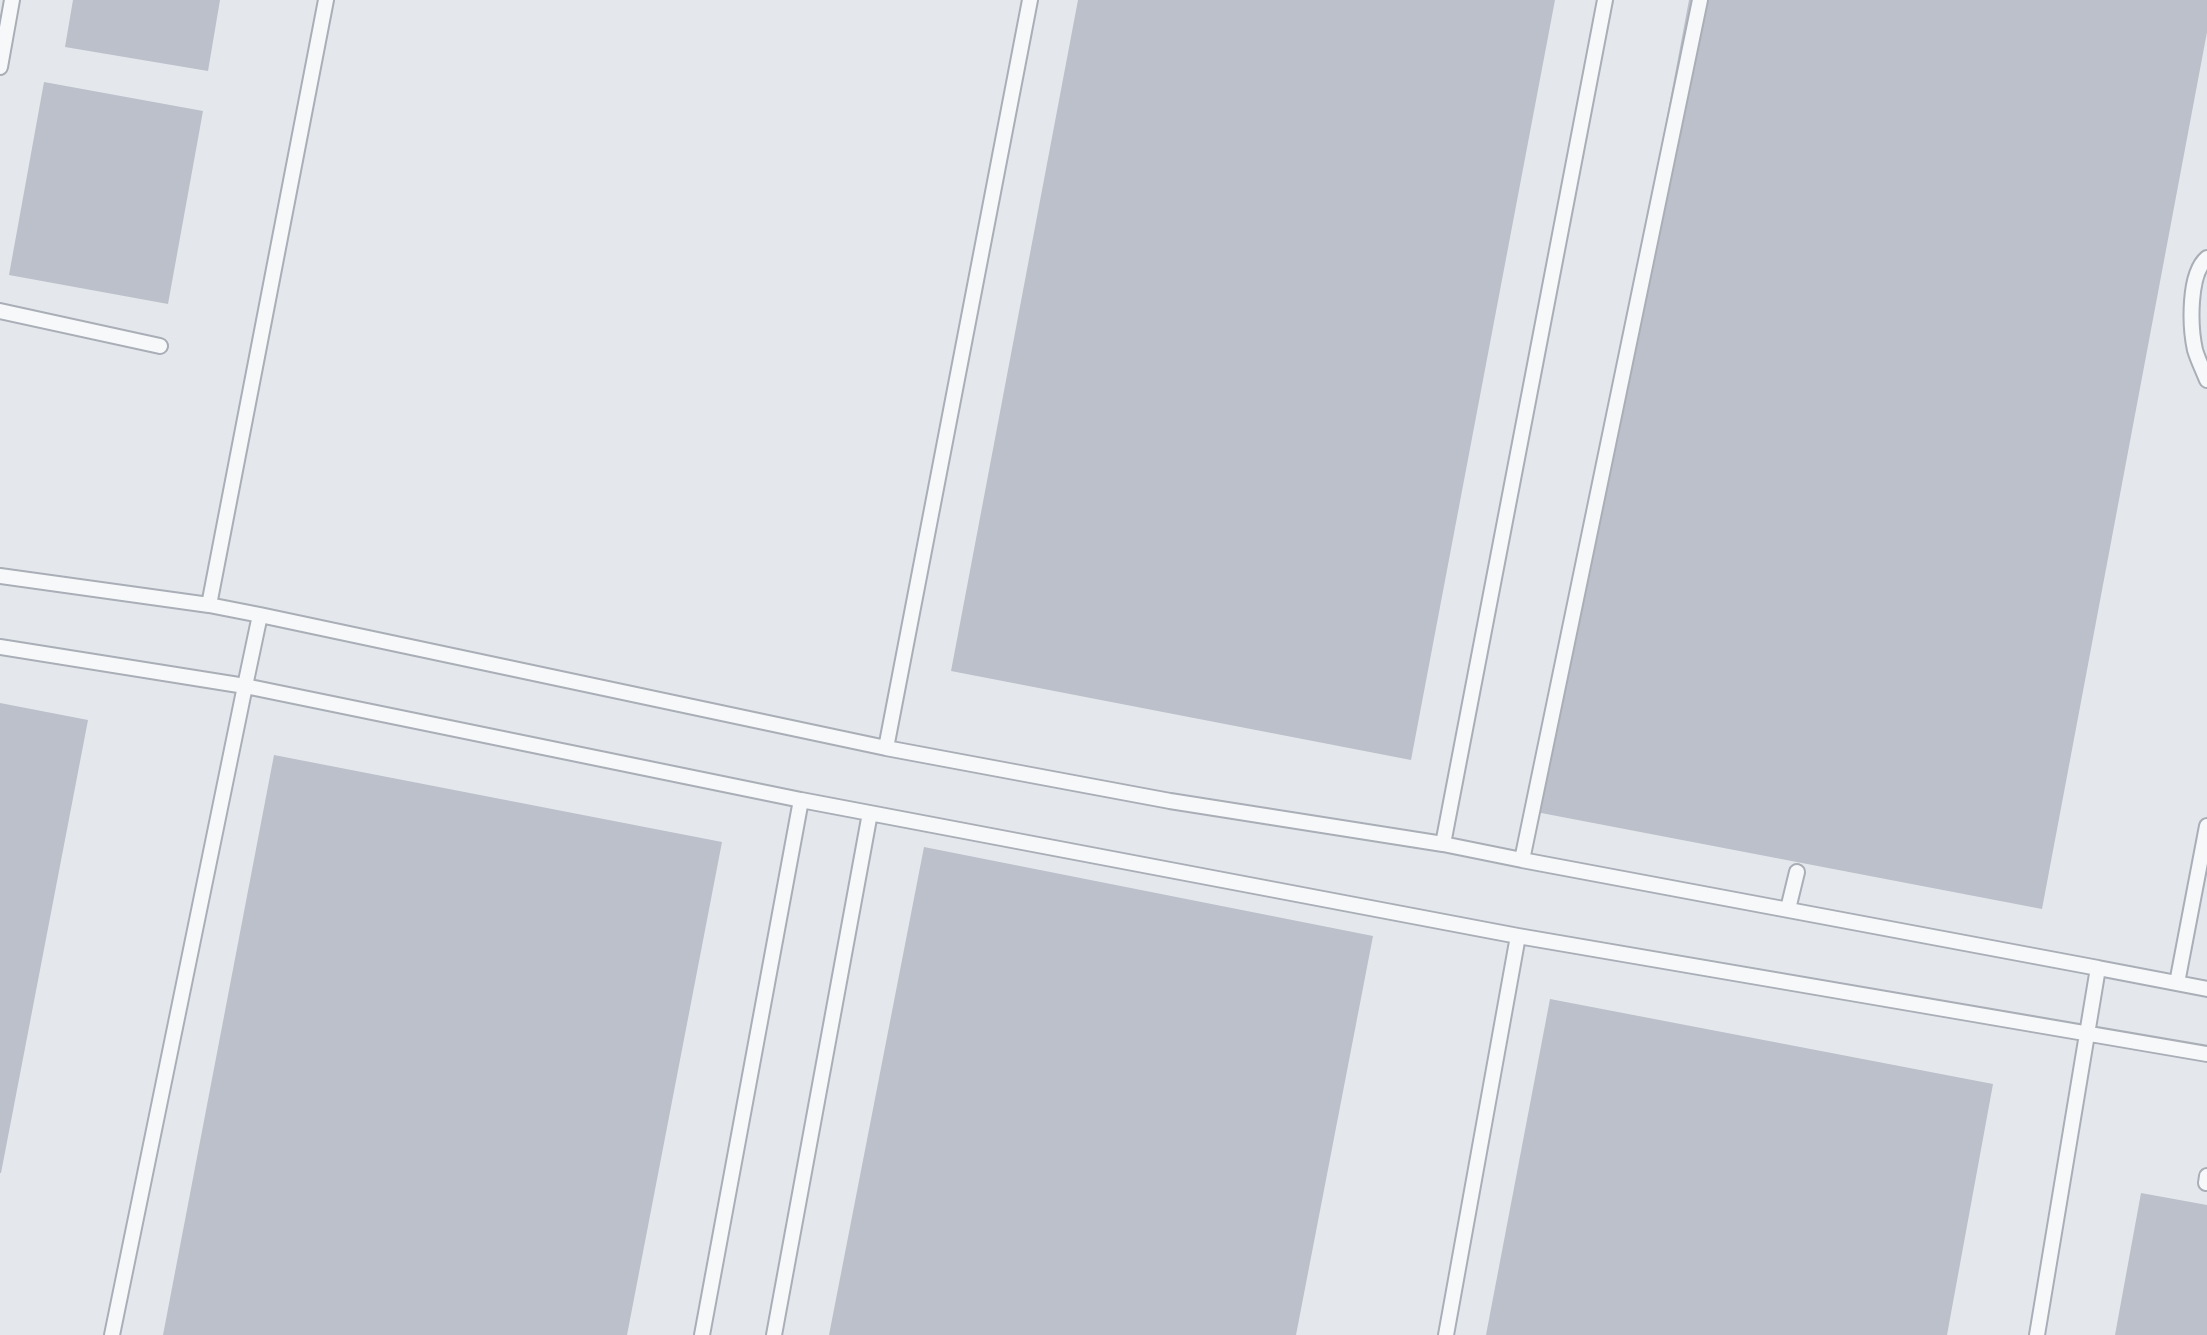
<!DOCTYPE html>
<html>
<head>
<meta charset="utf-8">
<style>
	body { margin:0 }
	canvas { display:block; background:#e4e7ec }
</style>
</head>
<body>
<canvas width="2207" height="1335"></canvas>
<script>
const c = document.querySelector('canvas').getContext('2d');
c.lineJoin = 'round';
function fillPath(path, color) {
  c.fillStyle = color;
  c.fill(path, 'evenodd');
}
function strokePath(path, color, width, dash) {
  c.strokeStyle = color;
  c.lineWidth = width;
  c.lineCap = dash ? 'butt' : 'round';
  c.setLineDash(dash || []);
  c.stroke(path);
}
const building = new Path2D(`
	M73 0H220L208 71 65 47Z
	M1078 0H1555L1411 760 951 671Z
	M1689 0H2207V32L2042 909 1536 812Z
	M44 82 203 111 168 304 9 275Z
	M0 703 88 720 1 1173H0Z
	M274 755 722 842 627 1335H163Z
	M924 847 1373 936 1296 1335H829Z
	M1550 999 1993 1084 1947 1335H1486Z
	M2141 1193 2207 1205V1335H2115Z`);
const service = new Path2D(`
	M1700 0 1522 860 2098 968
	M0 67 12 0
	M2207 258C2188 274 2190 327 2195 350 2198 360 2203 370 2207 380
	M0 311 160 346
	M0 576 209 605
	M260 615 209 605 326 0
	M0 647 245 686 112 1335
	M886 748 1030 0
	M801 800 245 686 260 615 886 748 1170 801 1443 844 1522 860
	M1443 844 1605 0
	M1788 909 1797 872
	M2177 983 2207 826
	M2206 1183 2207 1176
	M702 1335 801 800 1518 936 2207 1054
	M774 1335 870 813
	M1446 1335 1518 936
	M2037 1335 2098 968 2207 989`);
fillPath(building, '#bbc0ca');
strokePath(service, '#a9aeb7', 18);
strokePath(service, '#f7f8fa', 14);
</script>
</body>
</html>
